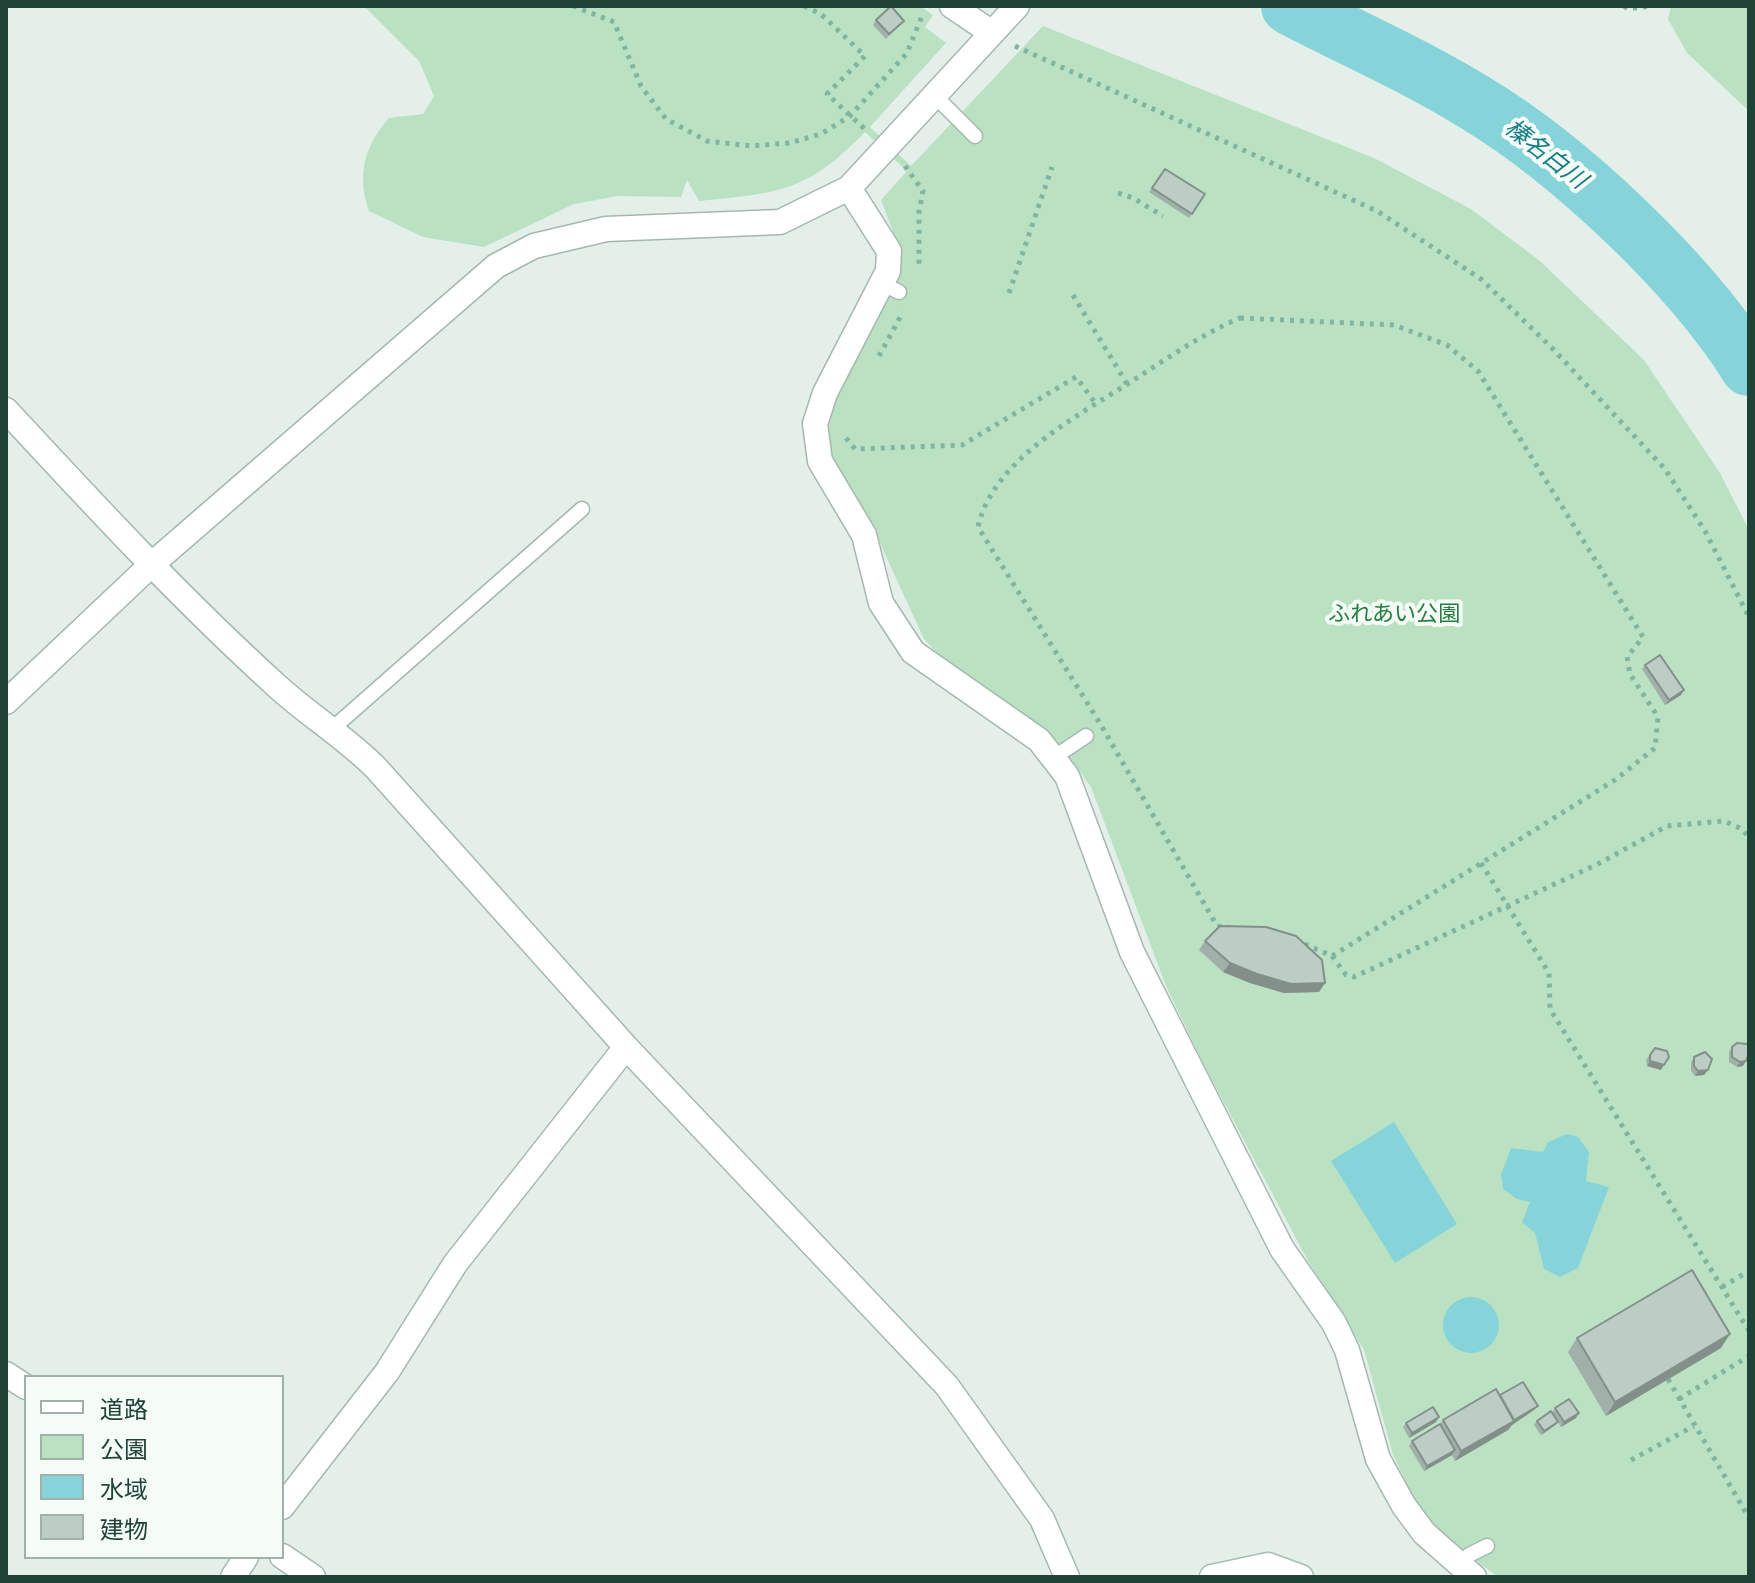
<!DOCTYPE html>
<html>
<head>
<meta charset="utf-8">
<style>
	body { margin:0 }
	#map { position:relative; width:1755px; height:1583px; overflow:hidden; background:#e4efe9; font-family:"Archivo Narrow","Noto Sans JP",sans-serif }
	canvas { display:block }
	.frame { position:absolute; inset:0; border:8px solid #204337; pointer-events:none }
	.legend { position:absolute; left:24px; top:1375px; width:260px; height:184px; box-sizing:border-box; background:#f5fbf7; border:2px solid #a0b1aa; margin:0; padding:10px 14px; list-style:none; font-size:24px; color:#204337 }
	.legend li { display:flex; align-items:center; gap:16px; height:40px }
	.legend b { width:40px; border:2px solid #a0b1aa }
</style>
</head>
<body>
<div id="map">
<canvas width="1755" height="1583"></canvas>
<div class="frame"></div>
<ul class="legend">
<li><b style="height:10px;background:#fff"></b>道路</li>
<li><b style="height:22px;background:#bae2c2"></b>公園</li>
<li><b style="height:22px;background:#86d4da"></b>水域</li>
<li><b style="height:22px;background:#bbcdc5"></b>建物</li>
</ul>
</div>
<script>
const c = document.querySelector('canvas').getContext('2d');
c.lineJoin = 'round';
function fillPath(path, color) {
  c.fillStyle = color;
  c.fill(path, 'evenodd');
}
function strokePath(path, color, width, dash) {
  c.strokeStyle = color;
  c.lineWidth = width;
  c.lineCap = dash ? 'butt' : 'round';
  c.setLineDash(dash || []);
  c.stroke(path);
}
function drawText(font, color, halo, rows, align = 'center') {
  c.font = font + ' "Archivo Narrow","Noto Sans JP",sans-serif';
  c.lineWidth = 8;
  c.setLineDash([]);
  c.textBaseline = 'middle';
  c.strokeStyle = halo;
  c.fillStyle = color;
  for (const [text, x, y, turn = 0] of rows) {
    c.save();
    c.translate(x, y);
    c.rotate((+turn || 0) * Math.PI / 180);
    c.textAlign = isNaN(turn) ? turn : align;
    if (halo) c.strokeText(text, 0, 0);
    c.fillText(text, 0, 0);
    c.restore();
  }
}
const green = new Path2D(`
	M364 6H920L933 15 925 27 946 43 870 127 911 166 1043 26 1374 158 1471 209 1540 261 1644 360 1720 473 1749 530V1577H1498L1451 1542 1419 1509 1393 1455 1364 1350 1308 1261 1203 1063 1166 986 1091 787 1064 750 945 662 924 639 873 528 838 474 826 446 830 406 898 245 881 200 907 171 865 132C807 192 780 193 699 201L687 180 681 197 618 196 574 204 484 247 423 237 369 211C356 175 365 145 389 118L423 114 434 96 419 61Z
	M1671 6H1749V111L1687 53 1668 19Z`);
const water = new Path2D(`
	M1394 1122 1457 1224 1395 1263 1331 1161Z
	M1567 1134 1578 1137 1589 1152 1586 1181 1609 1187 1578 1268 1560 1277 1544 1269 1535 1233 1522 1222 1530 1202 1517 1199 1503 1189 1501 1175 1511 1148 1543 1152 1548 1142Z
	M1443 1325a28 28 0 1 1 56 0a28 28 0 1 1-56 0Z`);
const river = new Path2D(`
	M1290 6C1351 38 1416 66 1474 102 1569 159 1690 273 1749 367`);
const path = new Path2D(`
	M573 6 614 22 641 86 666 119 707 141 751 146 789 143 821 134 850 116 907 53 922 16
	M804 6 821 14 865 56 827 94 866 130
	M1624 6 1628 9 1650 6
	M1015 46 1377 211 1481 279 1552 348 1665 469 1705 531 1749 617
	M905 166 923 191 919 212V269
	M1118 193 1133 198 1163 216
	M1009 293 1052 167
	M1073 295 1127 384
	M1240 318 1394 325 1447 345 1478 371 1643 637 1627 657 1630 674 1658 717 1655 748 1615 780 1332 956 1282 934 1217 926 1101 725 978 527C993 460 1076 417 1129 383 1165 360 1200 335 1240 318Z
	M879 356 903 312
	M846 438 855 449 962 445 1076 377 1096 404
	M1481 863 1549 973 1550 1009 1749 1331
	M1332 956 1346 975 1354 977 1598 864 1667 826 1724 821 1742 829 1749 838
	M1722 1287 1749 1271
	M1668 1379 1749 1518
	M1679 1399 1749 1356
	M1631 1460 1694 1426`);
const service = new Path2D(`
	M935 96 975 136
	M883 284 899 292
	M332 729 582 509
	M1053 758 1086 736
	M1462 1568 1469 1555 1487 1546`);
const minor = new Path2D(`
	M952 6 992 33
	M849 188 889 251 888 271 825 393 815 424 820 461 864 535 881 603 913 652 1039 740 1067 776 1132 952 1282 1249 1334 1323 1347 1350 1378 1459 1404 1506 1424 1533 1474 1577
	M6 410C94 505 182 600 278 687 310 716 346 738 376 768L626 1047 947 1386 1042 1519 1067 1577
	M6 702 151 565 496 266 534 246 606 229 780 222 849 188 1017 6
	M6 1374 26 1387
	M282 1507 387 1372 455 1264 626 1047
	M282 1556 313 1577
	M233 1577 246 1557`);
const secondary = new Path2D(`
	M1212 1577 1268 1565 1301 1577`);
const wall = new Path2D(`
	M876 20 904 21 886 39 873 25Z
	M1165 169 1205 194 1189 218 1149 192Z
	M1645 665 1681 695 1665 705 1642 669Z
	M1205 941 1325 983 1319 992 1284 993 1250 983 1223 972 1199 950Z
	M1732 1047 1743 1066 1737 1067 1729 1062V1052Z
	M1655 1048 1661 1070 1647 1066 1646 1060Z
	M1694 1057 1708 1070 1704 1075 1695 1076 1691 1071V1062Z
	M1577 1338 1721 1348 1606 1416 1568 1352Z
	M1500 1396 1538 1406 1534 1410 1512 1425 1508 1430 1455 1461 1452 1455 1424 1471 1409 1446 1412 1441 1440 1424 1443 1420Z
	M1555 1408 1576 1418 1561 1427 1558 1422 1554 1426 1541 1435 1534 1425 1537 1421 1552 1413Z
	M1436 1422 1409 1438 1403 1427 1406 1423Z`);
const shadedWall = new Path2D(`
	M1684 690 1681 695 1665 705 1669 700Z
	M1230 963 1325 983 1319 992 1284 993 1250 983 1223 972Z
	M1650 1061 1664 1065 1661 1070 1647 1066Z
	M1746 1061 1743 1066 1737 1067 1740 1062Z
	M1708 1070 1704 1075 1695 1076 1698 1071Z
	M1730 1334 1721 1348 1606 1416 1615 1402Z
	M1538 1406 1534 1410 1512 1425 1508 1430 1455 1461 1461 1451Z
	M1579 1413 1576 1418 1561 1427 1564 1422Z
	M1439 1417 1436 1422 1409 1438 1412 1433Z
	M1558 1422 1554 1426 1541 1435 1544 1431Z
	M1455 1450 1452 1455 1424 1471 1427 1466Z`);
const building = new Path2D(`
	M891 6 904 21 889 34 876 20Z
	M1165 169 1205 194 1192 214 1152 188Z
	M1660 655 1684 690 1669 700 1645 665Z
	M1220 926 1266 927 1296 936 1322 960 1325 983 1291 984 1257 974 1230 963 1205 941Z
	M1737 1043 1747 1044 1749 1047V1053L1746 1061 1740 1062 1732 1057V1047Z
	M1655 1048 1667 1051 1669 1057 1664 1065 1650 1061V1055Z
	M1705 1052 1712 1059 1708 1070 1698 1071 1694 1066V1057Z
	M1692 1270 1730 1334 1615 1402 1577 1338Z
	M1523 1382 1538 1406 1514 1420 1500 1395Z
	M1496 1389 1514 1421 1461 1451 1443 1420Z
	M1569 1399 1579 1413 1564 1422 1555 1408Z
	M1433 1407 1439 1417 1412 1433 1406 1423Z
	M1551 1411 1558 1422 1544 1431 1537 1421Z
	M1440 1424 1455 1450 1427 1466 1412 1441Z`);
const parkNames = [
	["ふれあい公園",1394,615]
];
const waterNames = [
	["榛名白川",1545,155,38]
];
fillPath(green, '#bae2c2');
fillPath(water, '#86d4da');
strokePath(river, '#86d4da', 58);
strokePath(service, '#a5b8b0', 17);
strokePath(minor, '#a5b8b0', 27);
strokePath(secondary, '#a3bfb3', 27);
strokePath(path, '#80b6a1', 5, [4, 6]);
strokePath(service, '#fff', 14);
strokePath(minor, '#fff', 24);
strokePath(secondary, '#fff', 24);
fillPath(wall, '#a1b0a9');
fillPath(shadedWall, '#83908a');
fillPath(building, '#bbcdc5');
strokePath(building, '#83908a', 2);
drawText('22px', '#257f40', '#f5fbf7', parkNames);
drawText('italic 24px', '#127e87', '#f5fbf7', waterNames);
</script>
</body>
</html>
